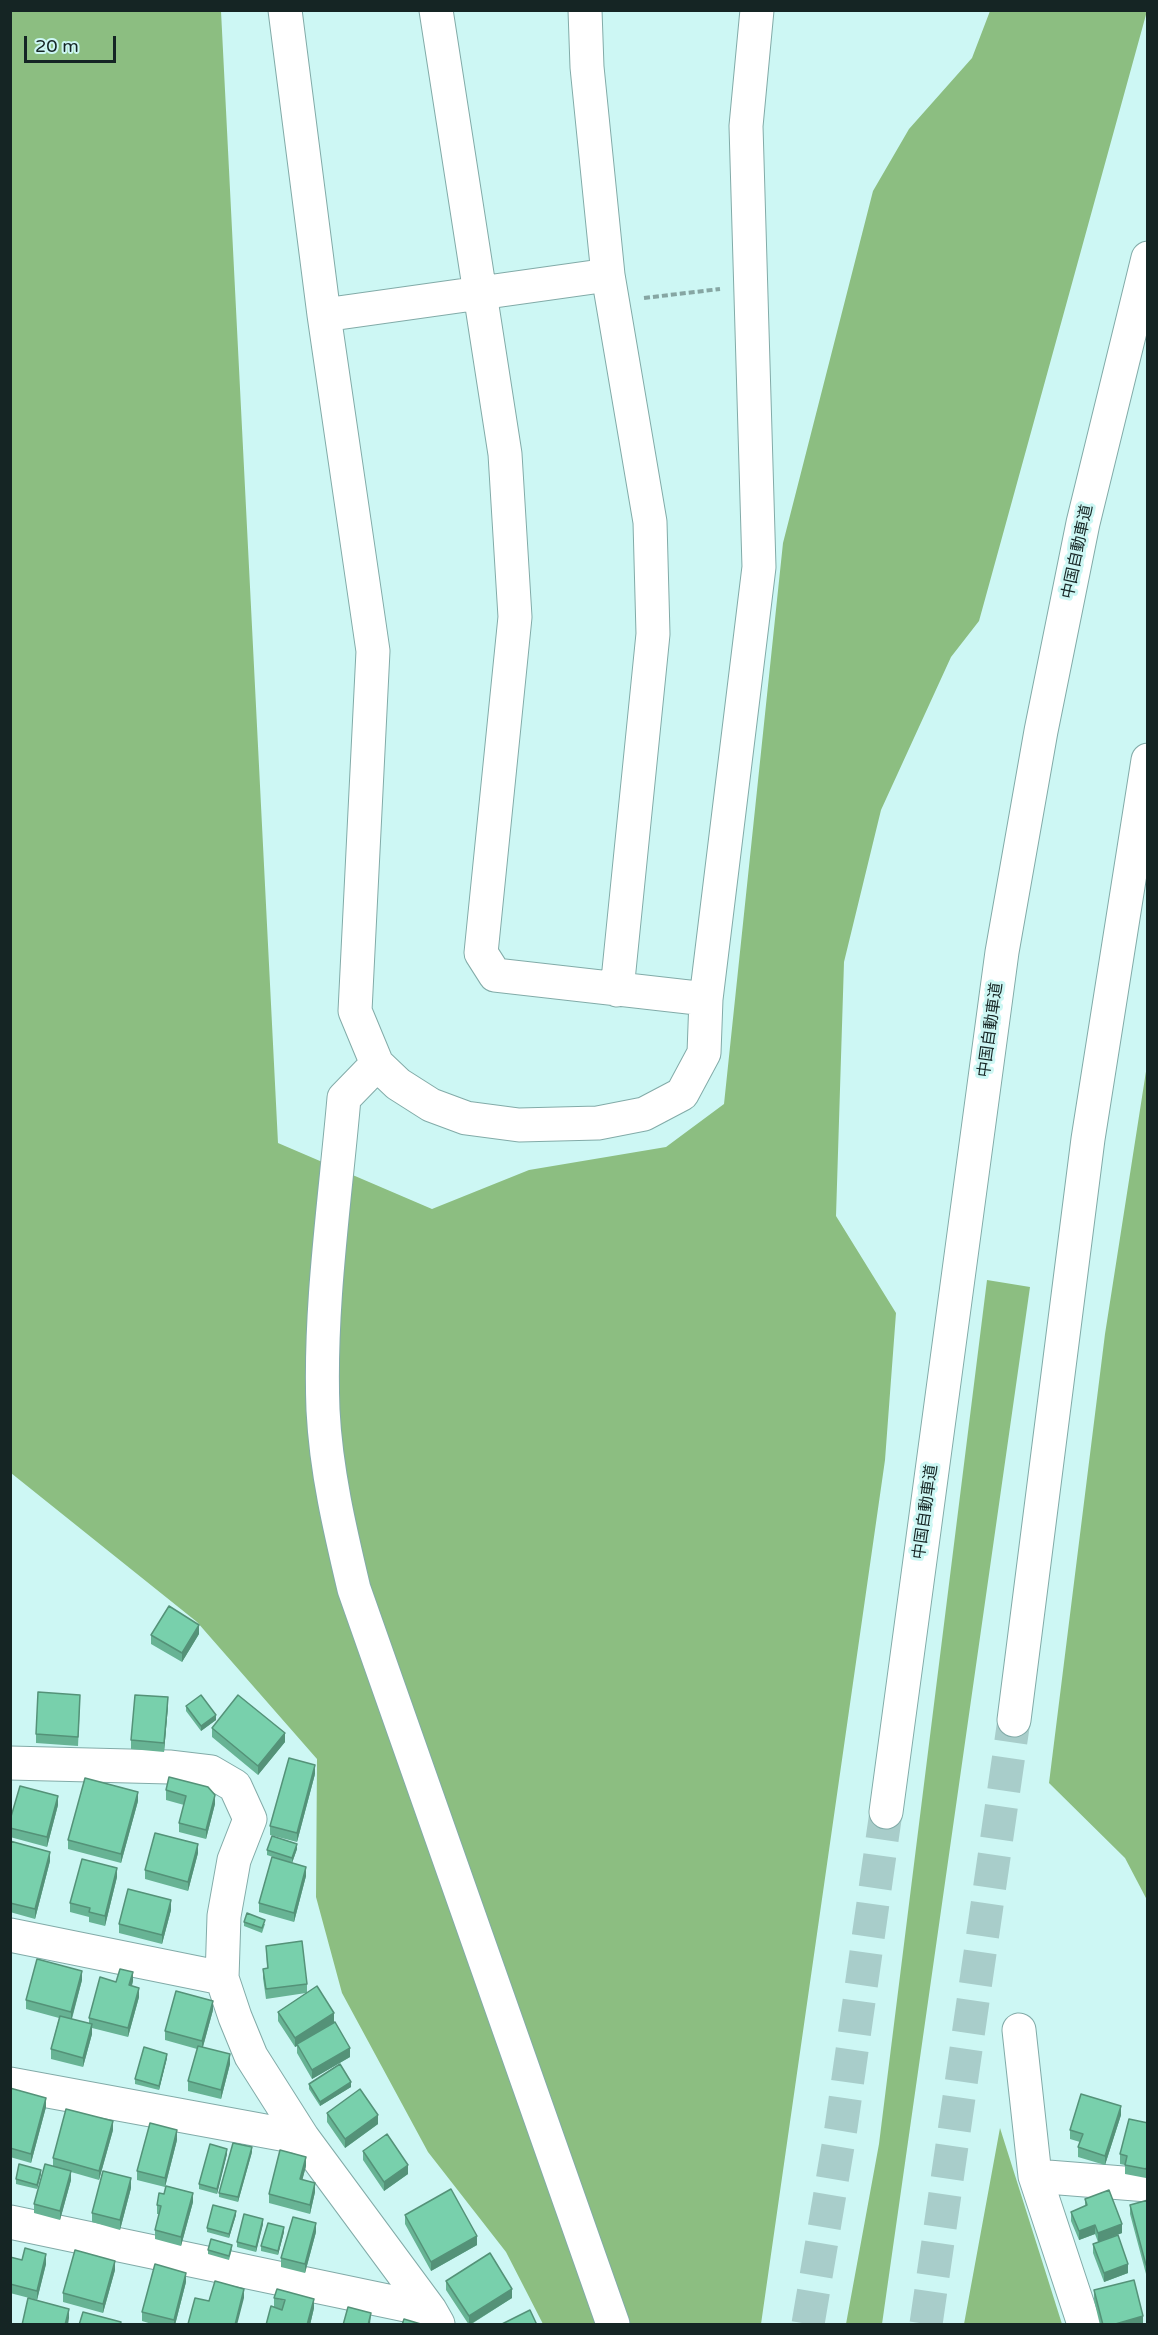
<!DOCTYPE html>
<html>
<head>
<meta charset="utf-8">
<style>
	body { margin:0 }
	#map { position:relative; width:1158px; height:2335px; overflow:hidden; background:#cdf7f4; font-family:"Varela Round",sans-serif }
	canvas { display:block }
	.frame { position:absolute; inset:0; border:12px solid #152524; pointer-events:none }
	.scale { position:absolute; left:24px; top:36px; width:92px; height:27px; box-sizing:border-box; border:3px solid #152524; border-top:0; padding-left:8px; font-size:18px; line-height:21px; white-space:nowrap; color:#152524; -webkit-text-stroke:4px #cdf7f4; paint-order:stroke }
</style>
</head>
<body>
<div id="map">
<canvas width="1158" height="2335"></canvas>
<div class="frame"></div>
<div class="scale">20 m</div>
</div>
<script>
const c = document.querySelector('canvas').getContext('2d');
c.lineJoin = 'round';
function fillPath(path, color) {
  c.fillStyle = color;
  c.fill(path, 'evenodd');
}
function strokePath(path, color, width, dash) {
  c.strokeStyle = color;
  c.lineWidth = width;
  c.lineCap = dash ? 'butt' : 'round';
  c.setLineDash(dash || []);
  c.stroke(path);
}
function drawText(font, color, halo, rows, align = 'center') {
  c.font = font + ' "Varela Round","Noto Sans JP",sans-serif';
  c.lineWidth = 6;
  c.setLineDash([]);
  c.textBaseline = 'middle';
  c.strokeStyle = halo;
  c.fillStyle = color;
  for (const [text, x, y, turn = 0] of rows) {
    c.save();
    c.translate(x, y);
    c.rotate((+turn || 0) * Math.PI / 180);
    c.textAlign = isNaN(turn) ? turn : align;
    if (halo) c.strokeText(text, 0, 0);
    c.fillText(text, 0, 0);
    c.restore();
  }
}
const forest = new Path2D(`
	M10 11H221L278 1143 432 1209 529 1170 666 1147 724 1104 783 543 873 191 909 129 972 58 990 11H1147L979 621 951 657 881 810 844 962 836 1216 896 1313 885 1460 761 2324H543L506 2252 428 2152 342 1993 316 1897 317 1759 197 1622 11 1473Z
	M1147 1065 1148 1900H1147L1125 1858 1049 1783 1105 1334Z
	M987 1280 1030 1287 882 2324H846L879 2144Z
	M1000 2128 1062 2324H964Z`);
const highwayTunnel = new Path2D(`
	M808 2324 841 2128 886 1812
	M926 2324 1014 1720`);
const path = new Path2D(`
	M644 298 720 289`);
const minor = new Path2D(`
	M285 10 324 315 373 651 355 1011 377 1064 398 1084 431 1105 466 1118 519 1125 598 1123 644 1114 682 1094 704 1053 706 999 759 567 746 126 757 10
	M436 10 505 454 515 617 481 953 495 975 706 999
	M585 10 587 67 608 275 650 522 653 634 617 990
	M324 315 608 275
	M377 1064 344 1098C335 1201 319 1307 323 1410 326 1471 340 1530 354 1589L613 2324
	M10 1763 169 1767 211 1772 235 1786 250 1819 234 1860 224 1916 222 1978 235 2017 251 2056 303 2138 430 2310 438 2324
	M10 1935 222 1978
	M1019 2030 1035 2176 1148 2185
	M10 2084 303 2138
	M1035 2176 1084 2324
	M10 2222 430 2310`);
const highway = new Path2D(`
	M1014 1720 1088 1139 1148 760
	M886 1812 1002 952 1041 731 1083 523 1148 258`);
const wall = new Path2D(`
	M199 1634 182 1662 151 1644V1635Z
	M80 1704 78 1746 36 1743V1734Z
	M168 1706 164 1752 131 1749V1740Z
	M186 1706 216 1720 201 1731 186 1711Z
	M212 1728 285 1742 258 1775 212 1737Z
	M315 1774 297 1842 270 1835V1826Z
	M166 1790 215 1804 206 1839 179 1832V1823L184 1805 166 1800Z
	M138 1801 121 1863 68 1849V1840Z
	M58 1805 47 1847 10 1837V1820Z
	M10 1841 50 1861 35 1919 10 1912Z
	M297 1849 292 1863 306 1876 294 1922 259 1912V1903L285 1861 267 1855V1850Z
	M198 1853 188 1891 145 1879V1870Z
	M117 1877 105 1926 89 1922V1917L70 1912V1903Z
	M171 1910 162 1944 119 1933V1924Z
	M244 1922 265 1924 262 1933 244 1926Z
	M266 1946 307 1984V1992L334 2022 350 2057 312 2079 297 2053V2046L295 2047 278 2021V2012L306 1993 266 1999 263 1978V1969L267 1968Z
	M82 1980 72 2019 89 2024V2018L116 1982 133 1981 132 1986 139 1997 128 2037 92 2028V2034L83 2067 51 2059V2049L59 2018 26 2009V2000Z
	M213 2010 203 2047 230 2064 221 2099 188 2091V2081L197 2049 165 2040V2031Z
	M167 2058 159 2090 135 2084V2079Z
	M309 2084 351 2087 320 2106 309 2089Z
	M10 2088 46 2107 31 2163 10 2157Z
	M327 2113 378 2124 345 2148 327 2122Z
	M1121 2115 1105 2165 1078 2157V2147L1080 2142 1070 2139V2130Z
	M1148 2123V2173L1146 2178 1125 2174V2165L1120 2164V2154Z
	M113 2130 99 2180 71 2172V2180L60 2220 34 2213V2204L53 2166V2158Z
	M177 2140 165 2187 137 2180V2171Z
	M363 2151 408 2174 384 2191 363 2160Z
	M252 2152 238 2202 219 2197V2193Z
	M227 2154 217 2194 199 2189V2184Z
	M306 2166 302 2180 315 2192 310 2214 269 2203V2194Z
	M41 2174 37 2189 16 2184V2179Z
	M131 2188 120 2230 92 2222V2213Z
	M1085 2199 1122 2233 1104 2240 1128 2273 1104 2282 1093 2253V2244L1098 2242 1095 2234 1079 2240 1071 2221V2212L1085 2206Z
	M1148 2200V2274H1146L1130 2214V2205Z
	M193 2202 181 2246 155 2239V2230L159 2214H157V2205Z
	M236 2215 229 2238 207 2232V2228Z
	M405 2215 477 2245 431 2271 405 2224Z
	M263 2224 256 2252 237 2247V2242Z
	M284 2232 278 2255 261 2251V2246Z
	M316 2232 305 2273 281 2267V2258Z
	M232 2249 229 2260 208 2254V2250Z
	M10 2257 22 2260 46 2264 37 2300 10 2293Z
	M115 2270 103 2313 63 2302V2293Z
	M446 2281 512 2298 470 2325H469L446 2290Z
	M186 2282 175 2325H155L142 2321V2312Z
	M1094 2290 1143 2325H1100L1094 2300Z
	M274 2298 314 2308 310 2325H266L282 2310 274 2307Z`);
const shadedWall = new Path2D(`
	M199 1625V1634L182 1662V1653Z
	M168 1697V1706L164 1752V1743Z
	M216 1715V1720L201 1731V1726Z
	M285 1733V1742L258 1775V1766Z
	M315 1765V1774L297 1842V1833Z
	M138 1792V1801L121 1863V1854Z
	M215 1795V1804L206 1839V1830Z
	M58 1796V1805L47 1847V1837Z
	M198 1844V1853L188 1891V1882Z
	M297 1844V1849L292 1863V1858Z
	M50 1852V1861L35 1919V1909Z
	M306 1867V1876L294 1922V1913Z
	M117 1868V1877L105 1926V1916Z
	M171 1900V1910L162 1944V1935Z
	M82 1971V1980L71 2021V2012Z
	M133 1972V1981L129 1994V1985Z
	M139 1988V1997L128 2037V2028Z
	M213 2001V2010L202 2050V2041Z
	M334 2013V2022L297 2044V2046L295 2047V2038Z
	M92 2024V2034L83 2067V2058Z
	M350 2048V2057L312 2079V2070Z
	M167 2054V2058L159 2090V2086Z
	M230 2054V2064L221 2099V2090Z
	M351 2082V2087L320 2106V2102Z
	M46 2098V2107L31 2163V2154Z
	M1121 2106V2115L1105 2165V2156Z
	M378 2115V2124L345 2148V2139Z
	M113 2121V2130L99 2180V2171Z
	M177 2130V2140L165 2187V2178Z
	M252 2147V2152L238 2202V2197Z
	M227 2149V2154L217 2194V2189Z
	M306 2157V2166L300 2189V2179Z
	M408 2165V2174L384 2191V2182Z
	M41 2170V2174L37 2189V2185Z
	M71 2171V2180L60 2220V2211Z
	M131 2178V2188L120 2230V2220Z
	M315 2183V2192L310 2214V2205Z
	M193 2193V2202L181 2246V2237Z
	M236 2211V2215L229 2238V2234Z
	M263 2219V2224L256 2252V2247Z
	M316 2223V2232L305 2273V2264Z
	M1122 2224V2233L1098 2242V2233Z
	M1095 2225V2234L1079 2240V2231Z
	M284 2227V2232L278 2255V2251Z
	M477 2236V2245L431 2271V2262Z
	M46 2254V2264L37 2300V2291Z
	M115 2261V2270L103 2313V2304Z
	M1128 2264V2273L1104 2282V2273Z
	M1148 2264V2274H1146V2265Z
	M186 2273V2282L175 2325H174V2320Z
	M244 2289V2298L237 2325H235Z
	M512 2289V2298L469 2325V2316Z
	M314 2299V2308L310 2325H307Z
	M69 2309V2318L68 2325H65Z
	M371 2313 370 2325H368Z
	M1143 2316V2325H1112Z`);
const building = new Path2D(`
	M169 1606 199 1625 182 1653 151 1635Z
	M38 1692 80 1695 78 1737 36 1734Z
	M135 1695 168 1697 164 1743 131 1740Z
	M201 1695 216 1715 201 1726 186 1706Z
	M238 1695 285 1733 258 1766 212 1728Z
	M289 1758 315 1765 297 1833 270 1826Z
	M169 1777 208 1787 215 1795 206 1830 179 1823 186 1796 166 1790Z
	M85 1778 138 1792 121 1854 68 1840Z
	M20 1786 58 1796 47 1837 10 1828V1820Z
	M155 1833 198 1844 188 1882 145 1870Z
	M272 1836 297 1844 292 1858 267 1850Z
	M10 1841 50 1852 35 1909 10 1903Z
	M272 1857 306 1867 294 1913 259 1903Z
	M82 1859 117 1868 105 1916 89 1912 90 1908 70 1903Z
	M128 1889 171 1900 162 1935 119 1924Z
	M247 1913 265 1920 262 1928 244 1922Z
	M302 1941 307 1984 266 1989 263 1969 268 1968 266 1946Z
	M37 1959 82 1971 71 2012 26 2000Z
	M120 1969 133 1972 129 1985 139 1988 128 2028 89 2018 100 1977 116 1982Z
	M317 1986 334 2013 295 2038 278 2012Z
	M176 1991 213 2001 202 2041 165 2031Z
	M60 2016 92 2024 83 2058 51 2049Z
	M335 2022 350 2048 312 2070 297 2044Z
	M198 2046 230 2054 221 2090 188 2081Z
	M144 2047 167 2054 159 2086 135 2079Z
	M340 2064 351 2082 320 2102 309 2084Z
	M10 2088 46 2098 31 2154 10 2148Z
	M360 2089 378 2115 345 2139 327 2113Z
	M1081 2094 1121 2106 1105 2156 1078 2147 1083 2134 1070 2130Z
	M66 2109 113 2121 99 2171 53 2158Z
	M1129 2119 1148 2123V2164L1146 2169 1125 2165 1127 2156 1120 2154Z
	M150 2123 177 2130 165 2178 137 2171Z
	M387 2134 408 2165 384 2182 363 2151Z
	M233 2143 252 2147 238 2197 219 2193Z
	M210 2144 227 2149 217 2189 199 2184Z
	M280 2150 306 2157 300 2179 315 2183 310 2205 269 2194Z
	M19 2164 41 2170 37 2185 16 2179Z
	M45 2164 71 2171 60 2211 34 2204Z
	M103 2171 131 2178 120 2220 92 2213Z
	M166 2186 193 2193 181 2237 155 2230 161 2206 157 2205 159 2193 164 2194Z
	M451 2189 477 2236 431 2262 405 2215Z
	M1109 2190 1122 2224 1098 2233 1095 2225 1079 2231 1071 2212 1087 2205 1085 2199Z
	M1148 2200V2264L1146 2265 1130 2205Z
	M213 2205 236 2211 229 2234 207 2228Z
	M244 2214 263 2219 256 2247 237 2242Z
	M293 2217 316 2223 305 2264 281 2258Z
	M268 2223 284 2227 278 2251 261 2246Z
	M1118 2235 1128 2264 1104 2273 1093 2244Z
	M211 2239 232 2245 229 2256 208 2250Z
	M25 2248 46 2254 37 2291 10 2284V2257L22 2260Z
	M75 2250 115 2261 103 2304 63 2293Z
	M490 2253 512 2289 469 2316 446 2281Z
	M155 2264 186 2273 174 2320 142 2312Z
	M1134 2280 1143 2316 1112 2325H1103L1094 2290Z
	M215 2281 244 2289 235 2325 188 2324 195 2298 209 2301Z
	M277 2289 314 2299 307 2325H266L271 2306 282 2310 285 2300 274 2298Z
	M28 2298 69 2309 65 2325H22Z
	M348 2307 371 2313 368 2325H343Z
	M530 2310 537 2325H500Z
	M83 2312 121 2322 120 2325H79Z
	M404 2319 424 2325H402Z`);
const streetNames = [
	["中国自動車道",1078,552,-78],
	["中国自動車道",991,1030,-82],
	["中国自動車道",926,1512,-82]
];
fillPath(forest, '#8cbe81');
strokePath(highwayTunnel, '#a8cdca', 33, [33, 16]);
strokePath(minor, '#82aba8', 35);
strokePath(highway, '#82aba8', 35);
strokePath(path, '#86a6a3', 4, [6, 3]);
strokePath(minor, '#fff', 33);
strokePath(highway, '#fff', 33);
fillPath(wall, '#67b394');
fillPath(shadedWall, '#549278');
fillPath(building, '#78d0ac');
strokePath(building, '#549278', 1.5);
drawText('16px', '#152524', '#cdf7f4', streetNames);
</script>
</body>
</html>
